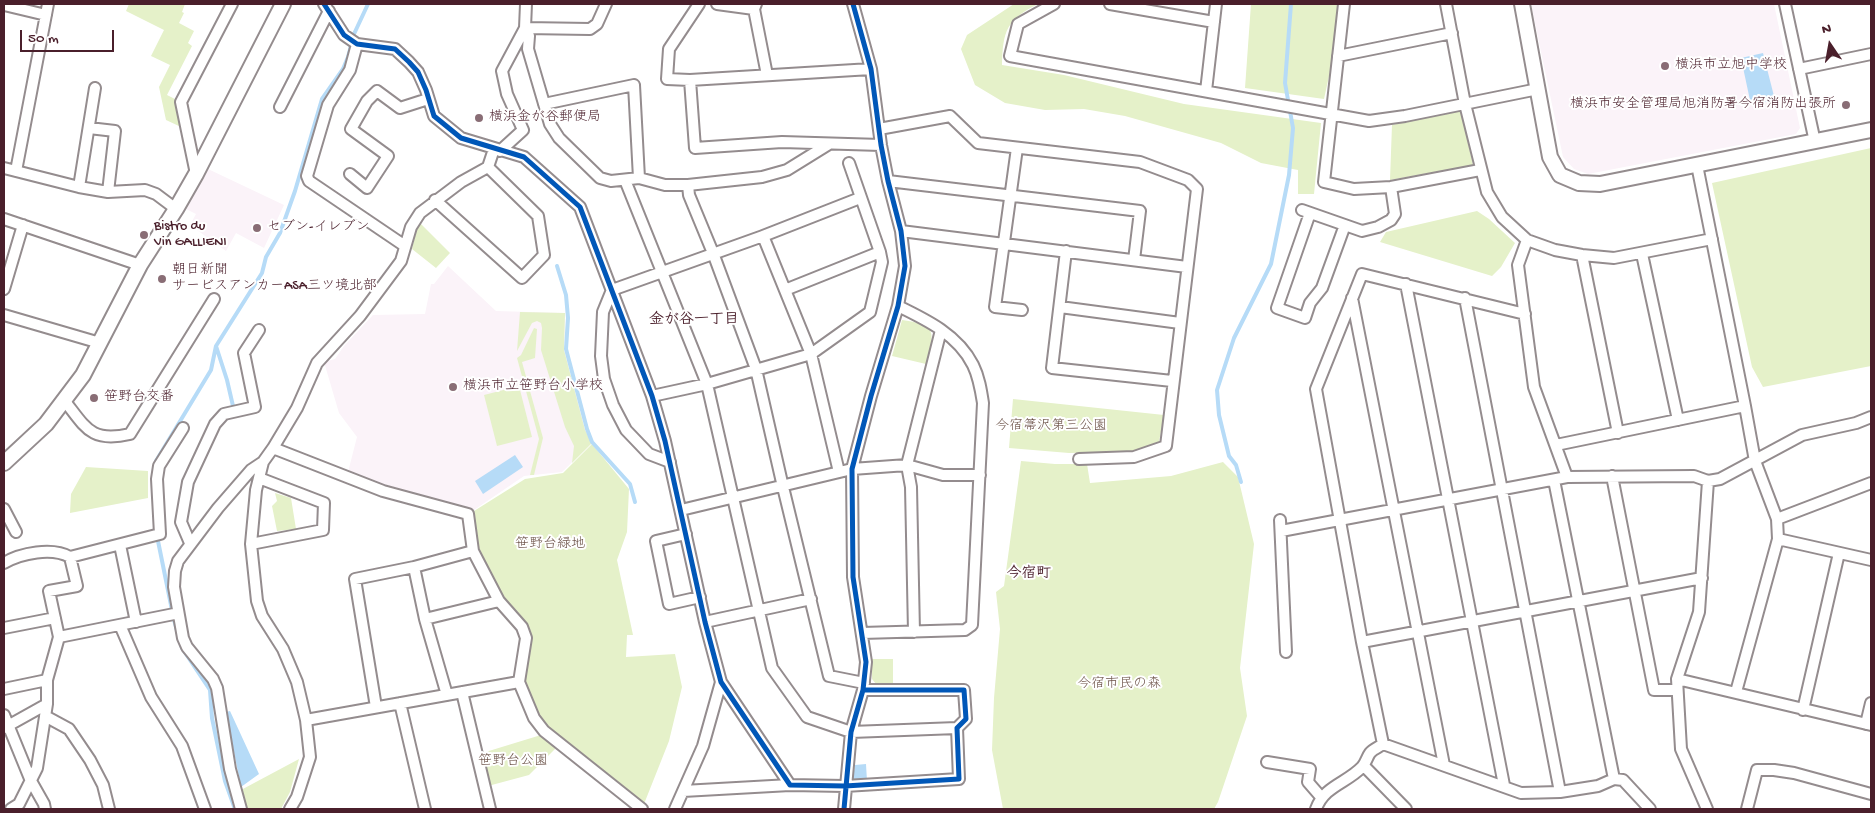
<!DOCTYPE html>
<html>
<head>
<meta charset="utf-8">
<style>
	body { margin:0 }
	#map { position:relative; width:1875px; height:813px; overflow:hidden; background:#fff; font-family:"Gochi Hand",sans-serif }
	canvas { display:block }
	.frame { position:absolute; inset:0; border:5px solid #4a1f2b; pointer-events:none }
	.north { position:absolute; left:1805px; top:20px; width:50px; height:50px; -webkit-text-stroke:4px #fff; paint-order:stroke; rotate:348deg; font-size:14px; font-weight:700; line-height:20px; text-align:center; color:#4a1f2b }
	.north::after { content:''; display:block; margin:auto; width:18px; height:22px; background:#4a1f2b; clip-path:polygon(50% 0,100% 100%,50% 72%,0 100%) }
	.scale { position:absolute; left:20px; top:30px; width:94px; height:22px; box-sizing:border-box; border:2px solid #4a1f2b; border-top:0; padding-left:6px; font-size:15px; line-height:18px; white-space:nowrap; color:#4a1f2b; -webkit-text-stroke:4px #fff; paint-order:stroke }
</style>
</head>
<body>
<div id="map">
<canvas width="1875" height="813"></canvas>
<div class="frame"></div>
<div class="north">N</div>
<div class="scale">50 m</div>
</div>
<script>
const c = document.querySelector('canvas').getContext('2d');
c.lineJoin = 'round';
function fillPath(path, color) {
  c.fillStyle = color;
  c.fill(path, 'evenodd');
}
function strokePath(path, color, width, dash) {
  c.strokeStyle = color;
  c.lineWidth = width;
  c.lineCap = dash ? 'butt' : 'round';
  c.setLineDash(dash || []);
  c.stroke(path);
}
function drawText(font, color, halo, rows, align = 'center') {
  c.font = font + ' "Gochi Hand","Klee One",sans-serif';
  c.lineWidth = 4;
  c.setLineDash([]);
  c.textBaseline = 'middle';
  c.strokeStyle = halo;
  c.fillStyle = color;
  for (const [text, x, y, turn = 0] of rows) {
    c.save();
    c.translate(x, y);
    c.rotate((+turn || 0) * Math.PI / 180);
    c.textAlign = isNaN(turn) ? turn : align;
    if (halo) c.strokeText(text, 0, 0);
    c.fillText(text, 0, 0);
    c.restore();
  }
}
const built = new Path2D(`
	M1531 4H1774L1800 128 1796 134 1588 174 1574 169 1563 157Z
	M208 169 284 205 264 248 236 233 226 251 190 225 196 214 186 209Z
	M448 266 496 311 565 313 564 350 585 430 592 443 562 472 524 476 474 510 383 484 348 472 357 437 339 413 324 362 335 359 344 346 373 315 425 314 431 284H434Z`);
const green = new Path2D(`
	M129 4H185L182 12 184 13 179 23 194 31 188 43 192 46 167 95 177 100 181 127 166 120 159 87 170 65 151 56 164 30 126 11Z
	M1014 4H1038C1006 20 1003 31 1002 65L1064 75 1184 104 1321 123 1314 194H1298V170L1261 163 1221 143 1125 116 1084 109 1045 110 1005 103 975 85 961 49 967 35Z
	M1251 4H1340L1338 35 1324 99 1245 88Z
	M1461 111 1473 165 1390 180 1392 125Z
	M1871 148V366L1763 387 1752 367 1712 183Z
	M1477 211 1489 219 1515 243 1501 267 1492 276 1380 242 1386 232Z
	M420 223 450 253 436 268 412 249 416 232Z
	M520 312 565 313 564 350 585 430 592 443 572 463 574 446 565 427 541 350 542 328 541 323 537 321 532 323 517 351Z
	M902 320C939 325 934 333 926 364L892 356Z
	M534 328 537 329 535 358 522 362 543 438 534 475H530L539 439 517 358 521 355Z
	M519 386 532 437 497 446 484 395Z
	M1013 399 1164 415 1159 442 1131 452 1069 453 1009 448Z
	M592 444 629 489 627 532 617 560 633 635H627L626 657 675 654 682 687 669 741 644 804 564 744 536 716 525 683 529 640 525 624 498 591 479 553 474 511 525 479 563 473Z
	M1021 461 1055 464H1087L1090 483 1171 476 1223 462 1238 477 1254 544 1240 668 1247 716 1218 802 1214 809H1003L992 750 994 698 1000 629 996 592 1004 586Z
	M86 467 148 471V498L70 513 71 494Z
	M275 493 291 498 296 529 277 531 272 506 277 501Z
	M872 659H893V684H876L872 679Z
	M541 735 559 745 529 775 488 786 479 754Z
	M299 759 290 792 281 809H246L241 790Z`);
const water = new Path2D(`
	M1763 53 1775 100 1751 105 1741 58Z
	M515 455 523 467 483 494 475 481Z
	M230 711 259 774 241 787 226 712Z
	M866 764 867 781 857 782 853 778 855 765Z`);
const stream = new Path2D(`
	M557 266 566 295 568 318 566 349 587 429 592 442 630 484 635 502
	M233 406 227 380 216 346 262 273 266 257 280 233 295 191 322 99 343 69 348 57 354 34 368 4
	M155 467 156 461 211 370 216 346
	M1241 482 1236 465 1229 456 1219 415 1217 390 1234 338 1271 264 1289 175 1293 128 1285 83 1291 4
	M153 497V482
	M157 536 174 620 182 648 210 690 212 718 225 781 235 809`);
const street = new Path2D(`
	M324 4 344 35 357 44 395 49 409 62 418 72 426 90 434 116 461 138 524 157 580 207 652 396 665 441 705 622 721 682 790 785 845 786 959 779 957 728 966 719 964 690H863
	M526 4 525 28 529 36 528 49 550 124 559 138 600 178 611 181 639 178 665 185H688L762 177 787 170 829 144
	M699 4 669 49 667 79 690 80 871 69
	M717 4 754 9
	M756 4 754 9 767 75
	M1054 4 1018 24 1010 56 1369 121 1405 116 1538 89
	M1110 4 1214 22
	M1344 4 1324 182 1354 189 1391 187 1480 170
	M1446 4 1465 104 1487 192 1502 217 1527 240 1555 250 1582 255 1614 258 1712 239
	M1785 4 1815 142
	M4 5 46 15
	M525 28 590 29 597 24 606 4
	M357 44 350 70 328 105 307 176 309 181 405 246
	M1338 56 1452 33
	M1799 69 1871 54
	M690 80 695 148 782 142 881 145
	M1206 91 1216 4
	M544 104 634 85 639 178
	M280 107 329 11
	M89 128 115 131 108 192
	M879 129 950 116 978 143 1140 162 1188 180 1197 189 1166 446 1134 457 1079 459
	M1017 148 995 307 1022 310
	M500 151 523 130 507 94 502 71 525 28
	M1697 165 1745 406 1755 461 1777 519 1778 539 1736 692
	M4 168 79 187 108 192 145 190 156 194 176 209
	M16 171 48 4
	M196 174 181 102 232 4
	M350 174 367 188 388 156 351 129 367 101 377 91 400 108 428 99
	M625 180 707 384 772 668 807 717 851 732 957 728
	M888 181 1140 211 1134 260
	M688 185 689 195 713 253 756 369 783 487 829 676 864 683
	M79 187 95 88
	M435 200 522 278 544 255 538 216 488 167
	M1302 210 1362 231 1378 227 1391 220 1395 214 1391 187
	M1310 213 1277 308 1305 318 1310 303 1322 288 1345 225
	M4 219 140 265
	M901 231 1187 267
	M763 236 811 354 839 472
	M1527 240 1518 265 1534 387 1567 477
	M1066 251 1052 368 1172 381
	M1642 254 1678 420
	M1582 255 1618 433
	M1406 284 1504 785
	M4 289 23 225
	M785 290 880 252 849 163
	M1352 298 1444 765
	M1465 298 1560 792
	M1060 307 1180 323
	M4 315 100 343
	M652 396 707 384 811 354 870 312 882 262 880 252
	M64 400C86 428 91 443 130 434L214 299
	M1556 445 1745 406
	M273 448 383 491 468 514 473 551 499 601 522 627 526 638 519 682 534 718 544 731 642 809
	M263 462 256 490 251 544 257 601 262 616 283 649 297 682 306 720 310 757 297 797 290 809
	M670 462 649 454 626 430 613 405 604 379 601 356 603 312 612 290 763 236 860 198
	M1612 476 1654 690H1677
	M1554 480 1614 779
	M4 509 16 532
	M681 510 852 469 907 465 943 475H980
	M1777 519 1871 483
	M1280 520 1286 652
	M1281 531 1567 477 1694 476 1708 481 1720 479 1802 435 1856 423 1871 417
	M686 534 656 541 669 604 700 597
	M1778 539 1871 560
	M190 543 181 522 188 482 215 424 224 414 255 407 244 353 259 330
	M251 544 323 530 324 503 259 478
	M120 545 136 622
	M4 563C21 553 52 547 70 557L160 534 157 479 159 466 183 428
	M414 567 425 619 447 695
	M425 619 499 601
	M705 622 811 599
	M120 625 151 697 182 746 205 809
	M4 628 55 618
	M914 632 911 487 907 465 941 330
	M862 633 965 630 972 625 983 403C981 390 979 377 973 365 958 335 927 320 898 306
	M59 637 174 614 178 615
	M1362 642 1702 578
	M1677 679 1871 725
	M4 689 47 680
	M462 692 490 809
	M400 703 425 809
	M376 707 355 579 414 567 473 551
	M1803 710 1839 553
	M4 715 31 781 44 804 45 809
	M45 716 69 729 90 760 103 785 109 809
	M306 720 519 682
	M1866 724 1871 703
	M4 728 47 704
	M1383 744 1362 642 1316 389 1362 274 1525 314
	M1267 762 1310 769 1308 782 1321 797
	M1364 766 1406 809
	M683 791 790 785
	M11 809 19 804 37 768 47 704V680L59 637 49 591 77 586 70 557
	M241 809 230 769 217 688 213 679 187 647 183 638 174 587 175 571 178 561 218 508 251 470 263 462 273 448 297 408 317 363 360 316 401 261 411 227 420 213 461 182 488 167 494 149
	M675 809 703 746 721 682
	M844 809 851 732 863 690 866 662 853 577 852 469 871 396 898 306 905 266 901 231 888 181 881 145 871 69 853 4
	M1316 809C1324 786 1347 783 1362 767 1366 763 1367 757 1370 753 1373 749 1379 747 1383 744L1521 793 1560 792 1598 786 1614 779 1623 780 1650 809
	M1707 809 1681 749 1677 679 1699 612 1708 481
	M1747 809 1757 770H1774L1794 773 1871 794`);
const secondary = new Path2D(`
	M1522 4 1550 157 1560 175 1579 183 1600 184 1871 130
	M4 463 46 424 83 375 140 265 176 209 196 174 283 4`);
const cycleway = new Path2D(`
	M324 4 344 35 357 44 395 49 409 62 418 72 426 90 434 116 461 138 524 157 580 207 652 396 665 441 705 622 721 682 790 785 845 786 959 779 957 728 966 719 964 690H863
	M844 809 851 732 863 690 866 662 853 577 852 469 871 396 898 306 905 266 901 231 888 181 881 145 871 69 853 4`);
const markers = [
	[1665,66,5,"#896d75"],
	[1846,105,5,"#896d75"],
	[479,118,5,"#896d75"],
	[257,228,5,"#896d75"],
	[144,235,5,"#896d75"],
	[162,279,5,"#896d75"],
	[453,387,5,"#896d75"],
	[94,398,5,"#896d75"]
];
const poiNames = [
	["横浜市立旭中学校",1675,66],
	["横浜市安全管理局旭消防署今宿消防出張所",1836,105,"right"],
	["横浜金が谷郵便局",489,118],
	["Bistro du",154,227],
	["Vin GALLIENI",154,243],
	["セブン-イレブン",267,228],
	["朝日新聞",172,271],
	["サービスアンカーASA三ツ境北部",172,287],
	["横浜市立笹野台小学校",463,387],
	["笹野台交番",104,398]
];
const parkNames = [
	["今宿箒沢第三公園",1051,427],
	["笹野台緑地",550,545],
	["今宿市民の森",1119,685],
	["笹野台公園",513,762]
];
const neighbourhoodNames = [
	["金が谷一丁目",694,321],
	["今宿町",1029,575]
];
fillPath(built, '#fbf3f9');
fillPath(green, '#e5f1c9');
fillPath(water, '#b6dbf7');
strokePath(stream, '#b6dbf7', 4);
strokePath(street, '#948c8e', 14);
strokePath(secondary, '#948c8e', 18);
strokePath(street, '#fff', 10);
strokePath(secondary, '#fff', 14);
strokePath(cycleway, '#0057b8', 5);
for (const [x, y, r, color] of markers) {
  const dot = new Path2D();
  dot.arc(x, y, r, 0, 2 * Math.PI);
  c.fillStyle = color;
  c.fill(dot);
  strokePath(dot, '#fff', 2);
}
drawText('14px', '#4a1f2b', '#fff', poiNames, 'left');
drawText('14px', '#6b5147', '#fff', parkNames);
drawText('bold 15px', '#4a1f2b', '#fff', neighbourhoodNames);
</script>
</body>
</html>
